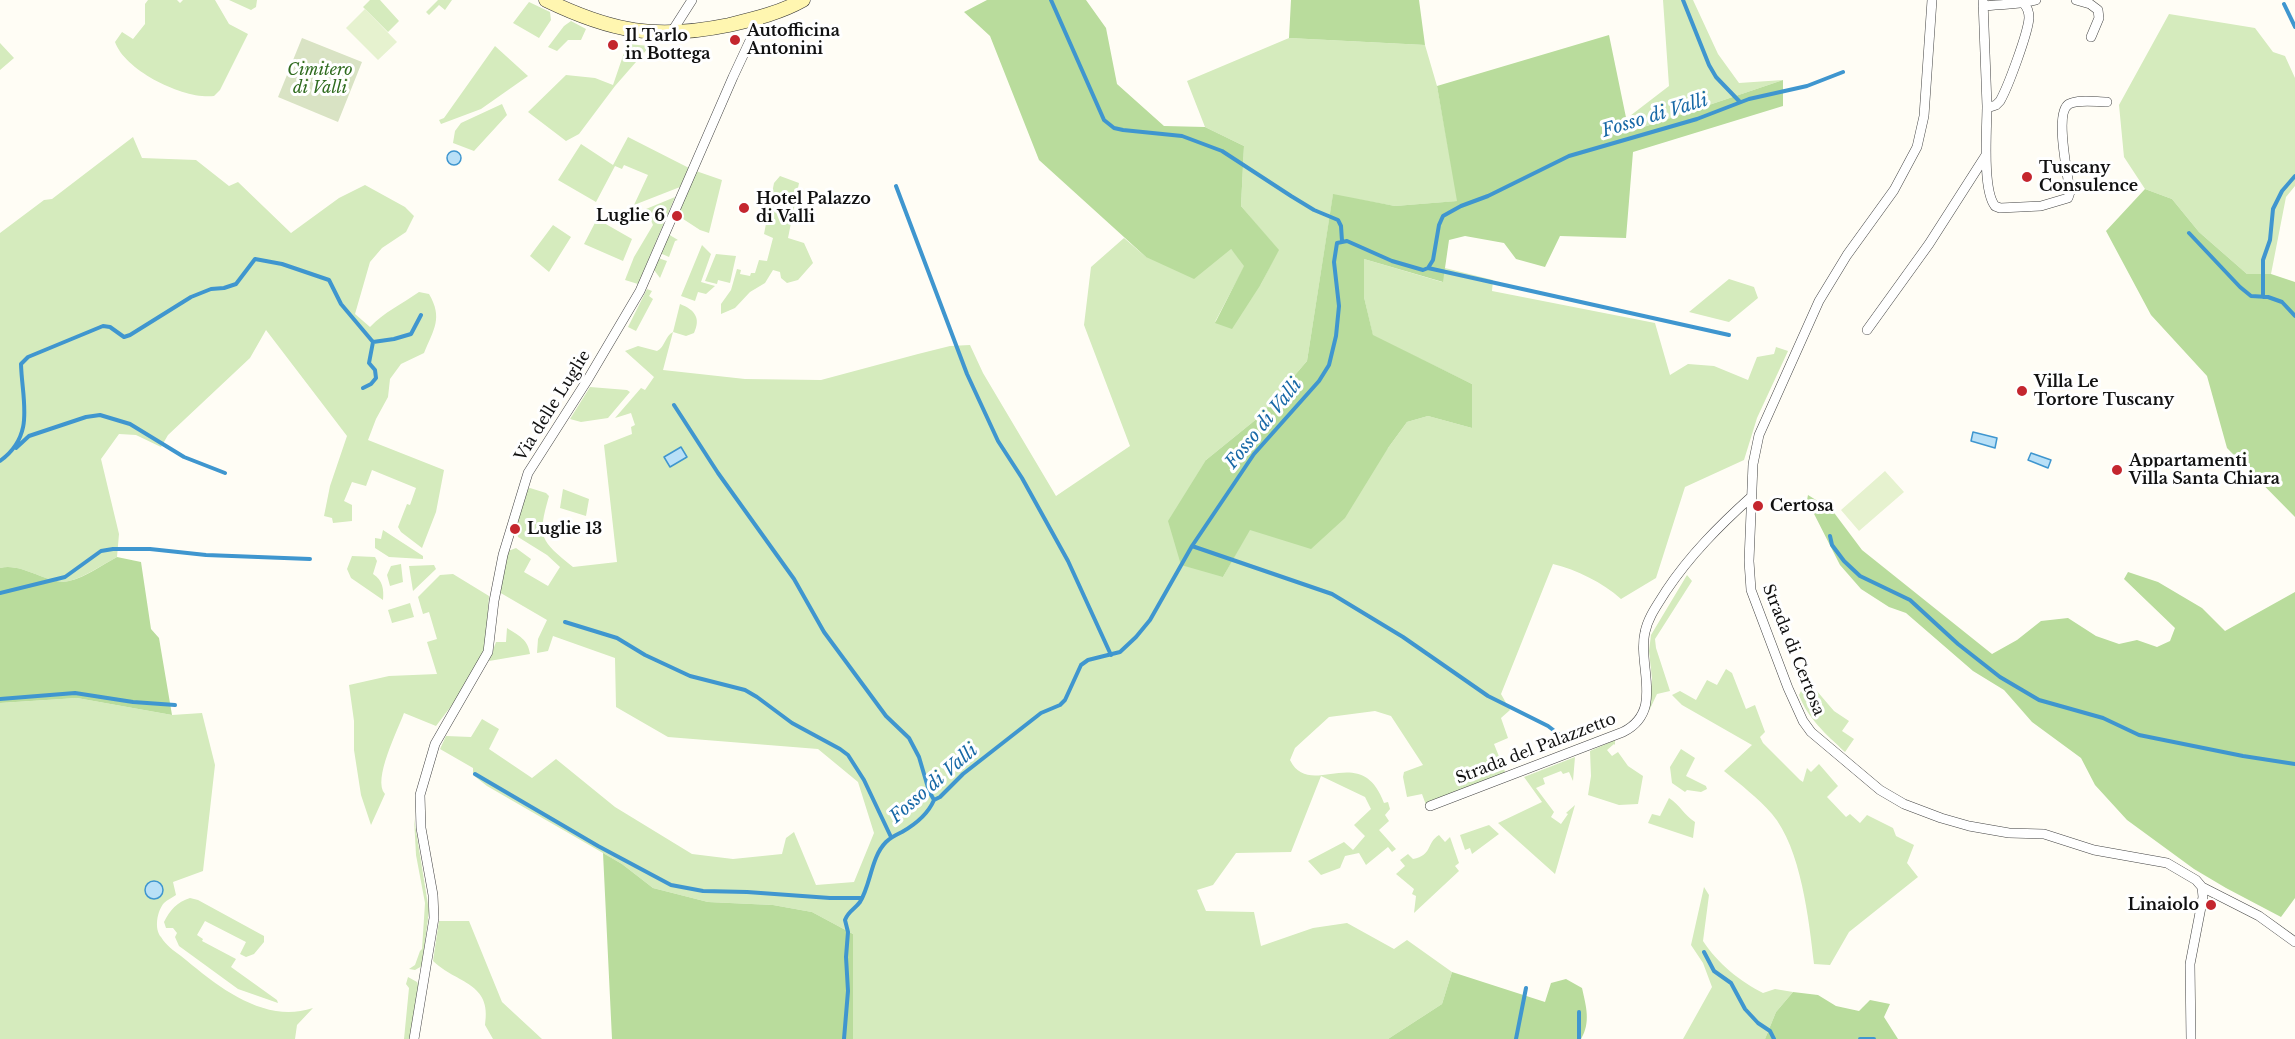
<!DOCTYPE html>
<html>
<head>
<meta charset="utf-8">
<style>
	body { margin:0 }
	canvas { display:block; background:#fffdf5 }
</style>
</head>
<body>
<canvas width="2295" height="1039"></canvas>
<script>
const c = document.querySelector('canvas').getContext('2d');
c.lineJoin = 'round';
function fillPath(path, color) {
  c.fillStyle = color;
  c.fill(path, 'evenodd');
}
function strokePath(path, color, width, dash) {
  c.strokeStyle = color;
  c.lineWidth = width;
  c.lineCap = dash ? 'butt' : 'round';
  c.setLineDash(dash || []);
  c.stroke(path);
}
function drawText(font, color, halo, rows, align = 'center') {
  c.font = font + ' "Libre Baskerville",serif';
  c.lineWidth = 6;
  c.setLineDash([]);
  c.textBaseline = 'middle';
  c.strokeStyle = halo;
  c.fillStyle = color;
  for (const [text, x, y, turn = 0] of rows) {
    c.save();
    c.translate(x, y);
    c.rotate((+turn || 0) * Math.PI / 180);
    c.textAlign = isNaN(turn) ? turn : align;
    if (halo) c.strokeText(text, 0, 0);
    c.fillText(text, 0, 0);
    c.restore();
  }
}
const green = new Path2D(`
	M148 0H177L180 3 183 0H215L229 24 248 34 220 90 214 96C185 100 125 71 115 42L122 32 133 39 145 24V4Z
	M229 0H257L256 7 251 10Z
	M370 0H380L399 21 388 32 363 7Z
	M438 0H452L445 10 439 5 429 15 426 12Z
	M1663 0H1693L1718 54 1739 83 1783 80 1629 132 1626 119 1669 86Z
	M529 2 550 12 551 20 539 38 513 23Z
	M2169 14 2255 28 2273 52 2285 56 2295 78V186L2286 197 2271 274H2247L2199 232 2172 199 2145 189 2124 157 2119 105Z
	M571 21 586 29 581 40H568L557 51 548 47 564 26Z
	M1289 38 1425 45 1437 86 1458 201 1395 206 1333 195 1307 361 1259 417 1206 460 1223 577 1249 530 1388 448 1407 422 1428 416 1472 428V384L1373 336 1364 297V259L1442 282 1445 268 1493 280 1492 291 1655 323 1670 375 1688 364 1714 366 1748 380 1757 357 1774 354 1776 347 1788 351 1757 418 1744 460 1685 487 1656 578 1621 599C1602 582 1577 570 1553 564L1501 694 1510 710 1501 718 1508 738 1494 744 1506 774 1426 805 1422 794 1407 797 1403 777 1404 772 1423 765 1391 716 1375 711 1329 717 1295 748 1290 760C1310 801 1361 740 1384 803L1388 802 1390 809 1385 815 1389 821 1379 830 1396 849 1392 852 1388 847 1366 865 1359 853 1345 856 1340 868 1321 875 1308 861 1344 842 1353 850 1365 836 1354 825 1371 809 1365 797 1321 776 1291 852 1236 853 1213 885 1197 890 1206 911 1254 912 1261 946 1313 928 1347 923 1394 949 1407 940 1452 972 1442 1004 1388 1039H853V934L812 912 773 905 708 902 653 888 622 864 487 786 473 775V768L440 749 446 736 471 737 482 719 499 729 489 749 532 778 556 759 615 807 692 854 733 859 782 854 786 838 794 832 816 885 854 882 874 833 858 782 818 749 668 737 616 707 615 658 553 636 548 651 537 653 538 639 547 620 499 592 508 551 516 548 531 559 524 572 548 586 560 567 547 555 518 537 516 527 528 489 530 488 546 493 549 496C537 538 540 540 573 567L617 562 604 445 632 434 631 427 635 425 631 413 615 418 641 388 645 390 654 377 625 351 638 346 657 351C665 347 665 336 673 332L680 304C695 310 701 318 694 333L686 336 673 332 663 370 745 379 821 380 918 354 950 346 970 345 983 373 1056 496 1130 446 1084 325 1091 267 1124 238 1146 257 1231 249 1245 265 1215 322 1261 284 1278 250 1241 206 1244 146 1205 127 1187 81Z
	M0 43 14 58 0 70Z
	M627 44 650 46 615 86 579 134 566 141 528 112 566 75 595 78 613 85Z
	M495 46 528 76 481 109 441 124 439 120 444 118Z
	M502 104 507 115 474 151 453 143 455 131 461 123Z
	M133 137 142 158 196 160 229 186 238 182 291 233 339 198 365 185 405 207 414 216 406 232 382 248 370 262 355 314 370 327C384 312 402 304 419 292L429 294C443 318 434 329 424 353L401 364 390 379 388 397 376 419 368 440 444 470 436 512 422 548 401 532 398 527 407 504 410 505 416 488 372 470 366 486 352 482 344 501 352 505V521L333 523 332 518 324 516 330 486 347 436 266 330 250 358 168 435 161 447 136 435 119 434 101 459 119 534 117 557C102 565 85 577 69 581 49 586 23 562 0 568V233L44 200 52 199Z
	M628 137 689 168 680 187 634 205 648 175 624 165 622 169 615 166 596 202 558 180 581 144 613 165Z
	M696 171 722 180 709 233 700 230 677 215Z
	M780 176 799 183 788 238 804 243 813 263 798 280 787 283 781 278 780 272 773 270 765 283 750 292 735 308 721 314V304L731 290 737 269 741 270 740 274 750 276 751 273H755L759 260 767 261 773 238 764 234 774 183Z
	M675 197 638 284 625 280 634 257 653 225 646 209Z
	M597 219 632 239 623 261 584 244Z
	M553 225 571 237 549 272 530 256Z
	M668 234 678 240 675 241 669 257 660 253Z
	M702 245 711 254 701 282 715 286 706 294 698 292 695 301 681 296Z
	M716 254 736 256 730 283 718 280 717 284 705 281Z
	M658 258 667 261 660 278 654 270Z
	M1729 279 1754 287 1758 298 1729 322 1689 312Z
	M647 289 652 291 649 296 653 299 636 331 628 327Z
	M590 387 627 390 630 392 608 418 581 422 570 419Z
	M563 489 589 499 586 516 560 508Z
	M383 530 423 556V559L389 557 375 548V538L381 539Z
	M352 556 375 557 377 561 373 574C383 580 384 590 383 600L351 578 347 569Z
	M401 564 403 582 390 586 387 575 391 566Z
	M434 565 436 569 413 591 409 566Z
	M453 574 489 596 485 652 455 701 436 726 404 713C398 730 372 780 385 794L371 825 361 795 354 750V721L349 685 389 676 437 674 427 642 437 639 429 612 423 614 418 597 440 575Z
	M1687 575 1692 581 1655 639 1656 648 1670 691 1657 694 1649 711 1652 679 1649 651 1651 635Z
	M410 603 414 617 392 623 388 610Z
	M507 628C519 636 528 639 530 654L489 661 496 642H506Z
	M1726 669 1732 673 1746 709 1755 705 1765 732 1760 737 1763 743 1800 780 1803 782 1807 768 1811 772 1819 764 1838 786 1827 797 1846 817 1850 814 1860 823 1867 815 1893 828 1896 836 1914 845 1907 863 1918 877 1849 932 1830 965 1814 964C1809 920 1801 848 1772 814 1758 798 1740 784 1724 771L1752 745 1682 705 1672 695 1680 691 1696 700 1707 680 1717 685Z
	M1810 687 1816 690 1834 711 1849 721 1842 731 1854 739 1845 752C1826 734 1808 719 1799 695L1802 689Z
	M77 698 172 715 202 713 215 765 203 871 173 882 176 895C173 897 167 900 164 903 157 911 154 929 161 937 166 945 174 951 181 956 209 979 240 1005 276 1011 289 1013 300 1012 313 1008L297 1025 295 1039H0V703Z
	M1615 740V745L1614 744 1607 750 1612 756 1618 752 1628 766 1643 776 1638 804 1619 805 1588 795 1591 776 1590 751Z
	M1681 749 1695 758 1686 776 1706 786 1707 789 1701 792 1687 790 1685 792 1672 783 1670 767Z
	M1575 757 1573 781 1569 772 1563 774 1561 771 1543 778 1545 784 1536 788 1554 812 1551 817 1561 824 1568 814 1566 813 1575 805 1555 874 1498 823 1542 802 1524 777Z
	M1669 798C1680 805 1684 815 1695 822L1693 838 1648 823 1652 814 1660 816Z
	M414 818 429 911 422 966 415 970 409 969 415 965 420 951 422 949 425 903 416 855Z
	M1489 825 1499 834 1472 854 1470 848 1465 850 1460 835Z
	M1439 835 1445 842 1450 837 1459 863 1455 866 1459 871 1414 913 1416 896 1412 894 1414 889 1396 874 1405 866 1400 860 1408 854 1413 859C1433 855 1426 843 1439 835Z
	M1704 887 1709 895 1703 941C1717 963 1741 982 1763 993L1775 989 1793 992 1776 1012 1765 1039H1683L1712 987 1703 963 1691 945Z
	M190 898 198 900 264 936V942L254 954 246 957 240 954 246 942 205 921 197 935 203 939 202 941 236 959 231 967 277 1000 278 1003 238 989 179 946 175 937 177 933 173 928H166L164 922C170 910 177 902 190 898Z
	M439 921H469L502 1002 542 1039H493L485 1025C492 982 457 984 433 961Z
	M408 977 417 982 419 986 410 1039H404L409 988 406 984Z`);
const forest = new Path2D(`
	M987 0H1086L1106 28 1117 84 1164 126 1205 127 1244 146 1241 206 1279 250 1261 284 1232 329 1215 323 1244 266 1231 249 1194 279 1146 257 1039 160 990 36 964 12Z
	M1291 0H1419L1425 45 1289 38Z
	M1609 35 1629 132 1783 80V106L1633 152 1626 238 1560 236 1545 267 1516 259 1504 243 1465 236 1449 240 1443 282 1364 259V297L1373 335 1472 384V428L1428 416 1407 422 1388 448 1345 518 1311 549 1250 530 1223 577 1181 565 1168 521 1206 460 1259 417 1307 361 1333 194 1395 206 1457 201 1437 86Z
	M2145 189 2172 199 2199 232 2247 274H2271L2295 282V517L2227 448 2207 376 2151 315 2106 231Z
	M1808 495 1832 510 1862 550 1992 654 2017 640 2041 621 2068 618 2096 636 2119 644 2137 640 2157 647 2170 641 2175 628 2124 579 2128 572 2158 582 2202 608 2225 631 2295 592V898L2281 917 2226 888 2194 869 2127 820 2095 785 2081 758 2032 722 2004 690 1973 671 1906 613 1889 607 1861 589 1840 565 1807 500Z
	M117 557 141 562 151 629 159 638 172 715 77 698 0 703V568C23 562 49 586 69 581 86 577 102 565 117 557Z
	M603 853 622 864 653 888 708 902 773 905 812 912 853 934V1039H612Z
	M1452 972 1545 1002 1551 983 1566 979 1582 988C1586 1006 1591 1022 1581 1039H1388L1442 1004Z
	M1793 992 1818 995 1836 1006 1859 1011 1870 1000 1890 1004 1884 1017 1898 1039H1765L1776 1012Z`);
const cemetery = new Path2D(`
	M302 38 362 62 338 122 278 97Z`);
const pitch = new Path2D(`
	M365 9 397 42 378 60 346 28Z
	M1885 471 1904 492 1859 531 1841 510Z`);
const water = new Path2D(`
	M447 158a7 7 0 1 1 14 0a7 7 0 1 1-14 0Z
	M1973 432 1997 438 1995 448 1971 441Z
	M681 447 687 457 670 467 664 457Z
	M2031 453 2051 460 2048 468 2028 460Z
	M145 890a9 9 0 1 1 18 0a9 9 0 1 1-18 0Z`);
const stream = new Path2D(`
	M1051 0 1104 120 1114 128 1123 130 1182 136 1222 151 1291 196 1314 210 1338 220 1341 226 1342 241
	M1683 0 1709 65 1716 77 1740 102
	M2284 4 2295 27
	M896 186 967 374 998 441 1022 478 1068 561 1111 655
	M2189 233 2240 287 2251 296 2268 297 2282 302 2295 316
	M1428 268 1729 335
	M2263 297V260L2270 240 2273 209 2282 191 2295 176
	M363 388 371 384 376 378 375 370 369 363 373 342
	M674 405 718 473 794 579 824 632 886 716 909 738 919 757 929 791 934 800
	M16 448 29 436 86 417 100 415 130 424 184 457 225 473
	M0 461C36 435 22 401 21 364L28 357 103 326 110 327 124 337 130 335 191 297 211 289 224 288 236 284 255 259 282 264 329 280 341 304 373 342 394 339 411 334 421 315
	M1830 536 1832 545 1844 561 1860 576 1910 600 1958 644 2000 677 2039 700 2103 718 2139 735 2243 756 2295 764
	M1192 546 1332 594 1403 637 1488 696 1548 726 1565 739
	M0 593 65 577 101 551 113 549H150L206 555 310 559
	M565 622 617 638 645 655 690 676 745 690 757 697 792 723 840 749 848 755 864 780 891 837
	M0 699 75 693 133 702 175 705
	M475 774 598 846 671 885 703 891 747 892 830 898H861
	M1704 952 1714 971 1731 983 1745 1009 1758 1023 1770 1031 1774 1039
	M844 1039 848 991 846 957 848 932 845 920C848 911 855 909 860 902 871 884 871 857 886 842 891 837 896 835 902 832 916 824 928 814 934 800L940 797 963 774 1041 713 1060 705 1065 700 1081 665 1088 660 1120 652 1136 637 1150 620 1192 546 1254 454 1319 381 1329 365 1336 336 1339 306 1334 262 1337 243 1347 241 1392 261 1423 270 1428 268 1433 260 1439 225 1443 216 1461 206 1488 196 1569 156 1697 119 1749 99 1807 86 1843 72
	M1516 1039 1526 988
	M1579 1039V1012
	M1860 1039H1874`);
const minor = new Path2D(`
	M1932 0 1924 116 1917 147 1894 190 1847 255 1819 301 1759 435 1753 464 1749 561 1751 590 1788 688 1803 721 1811 732 1880 790 1904 804 1941 818 1969 826 2009 833 2044 834 2094 850 2167 863 2196 880 2202 887 2203 897 2190 964 2191 1039
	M1983 0C1984 35 1986 71 1987 106 1987 128 1982 190 1995 206L2000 208 2041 206 2068 198 2070 192C2068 176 2054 112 2069 104 2079 99 2096 102 2107 102
	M2076 0 2090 4 2098 10 2099 18 2091 37
	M1983 6C2000 4 2020 5 2036 0
	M671 33 692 0
	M1987 108 1996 105 2000 101C2008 87 2028 33 2029 18 2029 12 2028 8 2024 4
	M1867 330 1929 244 1986 155
	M1430 806 1623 732C1665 711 1637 666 1645 632 1648 617 1658 604 1666 591 1690 555 1719 526 1751 497
	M2202 887 2259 916 2295 942
	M414 1039 434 918 433 895 421 828 420 795 435 744 488 652 494 601 503 555 528 473 588 379 640 291 733 77 761 17`);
const secondary = new Path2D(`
	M546 0C612 32 656 40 729 25 754 19 780 13 803 0`);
const markers = [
	[735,40,6,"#c4262e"],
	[613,45,6,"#c4262e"],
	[2027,177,6,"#c4262e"],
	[744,208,6,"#c4262e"],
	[677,216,6,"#c4262e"],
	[2022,391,6,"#c4262e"],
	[2117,470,6,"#c4262e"],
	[1758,506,6,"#c4262e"],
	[515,529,6,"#c4262e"],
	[2211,905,6,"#c4262e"]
];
const poiNames = [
	["Autofficina",747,31],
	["Antonini",747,49],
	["Il Tarlo",625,36],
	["in Bottega",625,54],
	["Tuscany",2039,168],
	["Consulence",2039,186],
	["Hotel Palazzo",756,199],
	["di Valli",756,217],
	["Luglie 6",665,216,"right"],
	["Villa Le",2034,382],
	["Tortore Tuscany",2034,400],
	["Appartamenti",2129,461],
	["Villa Santa Chiara",2129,479],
	["Certosa",1770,506],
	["Luglie 13",527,529],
	["Linaiolo",2199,905,"right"]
];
const parkNames = [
	["Cimitero",320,70],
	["di Valli",320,88]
];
const streetNames = [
	["Via delle Luglie",553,406,-58],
	["Strada di Certosa",1793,650,68],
	["Strada del Palazzetto",1536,749,-21]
];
const waterNames = [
	["Fosso di Valli",1655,116,-17],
	["Fosso di Valli",1264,424,-51],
	["Fosso di Valli",934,784,-41]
];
fillPath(green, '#d5ebbd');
fillPath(forest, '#b9dc9c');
fillPath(cemetery, '#d9e3c4');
fillPath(pitch, '#e6f2cf');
fillPath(water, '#b9e0f7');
strokePath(water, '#3f96cf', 1.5);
strokePath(stream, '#3f96cf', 4);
strokePath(minor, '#444', 10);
strokePath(secondary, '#333', 15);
strokePath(minor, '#fff', 9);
strokePath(secondary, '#fff6b0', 14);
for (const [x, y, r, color] of markers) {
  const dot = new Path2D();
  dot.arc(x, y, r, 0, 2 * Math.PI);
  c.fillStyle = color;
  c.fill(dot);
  strokePath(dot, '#fff', 2);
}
drawText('bold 16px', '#111', '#fff', poiNames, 'left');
drawText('italic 16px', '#2f6b1f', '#fff', parkNames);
drawText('16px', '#111', '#fff', streetNames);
drawText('italic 18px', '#1768a6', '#fff', waterNames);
</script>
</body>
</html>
